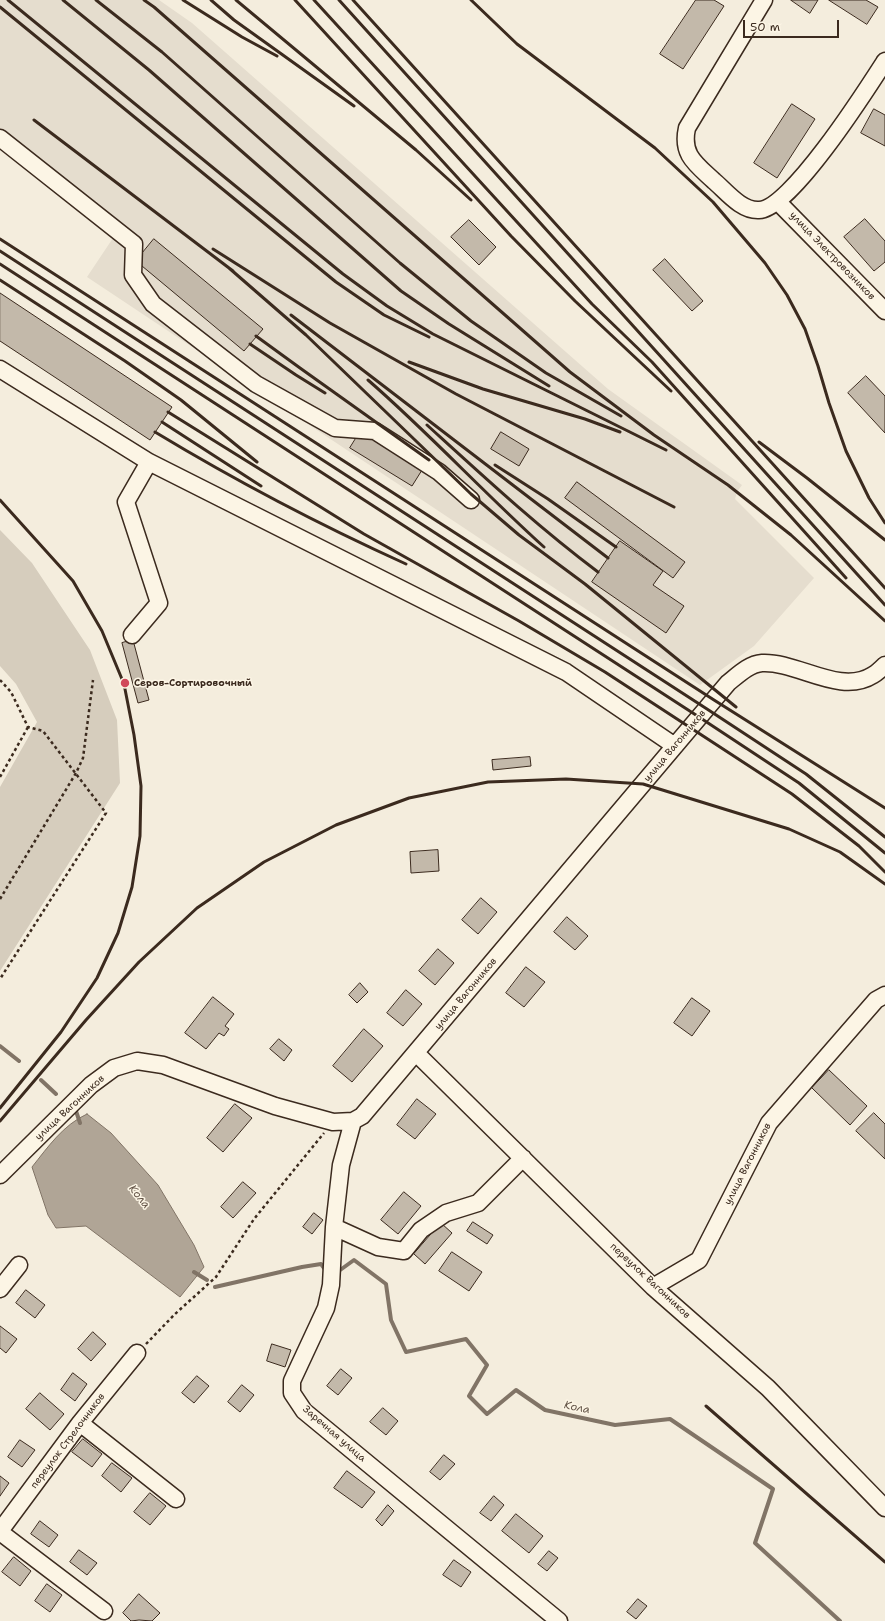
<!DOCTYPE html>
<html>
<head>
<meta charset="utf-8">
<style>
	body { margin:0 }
	#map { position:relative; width:885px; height:1621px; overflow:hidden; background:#f4eddd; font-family:"Shantell Sans",sans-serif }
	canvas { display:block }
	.scale { position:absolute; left:743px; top:20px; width:96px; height:18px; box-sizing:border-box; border:2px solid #3b2a1e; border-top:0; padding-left:5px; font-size:12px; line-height:14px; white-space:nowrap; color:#3b2a1e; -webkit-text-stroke:3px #fcf5e5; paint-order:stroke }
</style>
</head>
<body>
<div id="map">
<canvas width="885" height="1621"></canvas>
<div class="scale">50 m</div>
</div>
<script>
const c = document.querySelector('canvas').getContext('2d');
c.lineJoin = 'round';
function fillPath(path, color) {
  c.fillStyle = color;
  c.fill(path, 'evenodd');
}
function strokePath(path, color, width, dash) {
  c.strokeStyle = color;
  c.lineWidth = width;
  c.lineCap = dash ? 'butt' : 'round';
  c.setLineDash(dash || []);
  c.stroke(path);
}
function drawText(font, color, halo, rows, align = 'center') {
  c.font = font + ' "Shantell Sans",sans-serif';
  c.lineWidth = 3;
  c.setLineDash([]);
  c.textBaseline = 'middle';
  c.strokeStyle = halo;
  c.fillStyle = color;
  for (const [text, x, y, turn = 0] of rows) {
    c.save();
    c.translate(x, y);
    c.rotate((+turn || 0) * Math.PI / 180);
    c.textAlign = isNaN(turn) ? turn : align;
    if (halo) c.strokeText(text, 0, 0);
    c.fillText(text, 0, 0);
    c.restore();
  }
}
const built = new Path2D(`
	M0 0H159L192 23 608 389 742 485 737 492 735 499 814 578 754 646 700 685 87 277 113 238 0 147Z`);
const green = new Path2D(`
	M0 530 32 563 90 650 117 720 120 783 0 971V787L37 722 16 684 0 666Z`);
const water = new Path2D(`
	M87 1114 111 1133 158 1185 194 1245 204 1267 180 1297 86 1226 56 1228 48 1215 32 1167C48 1147 63 1125 87 1114Z`);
const stream = new Path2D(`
	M0 1046 19 1061
	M41 1080 56 1094
	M76 1111 80 1123
	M194 1272 207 1280
	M336 1273 354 1260 386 1284 391 1320 406 1352 466 1339 487 1365 469 1396 487 1414 516 1390 545 1410 615 1425 670 1419 773 1489 755 1543 840 1621
	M215 1287 302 1267 321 1264 327 1272`);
const building = new Path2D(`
	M696 0H714L724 6 683 69 660 54Z
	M791 0H818L810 13Z
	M829 0H866L878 7 867 24Z
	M792 104 815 119 777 178 754 163Z
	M874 109 885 115V146L861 133Z
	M865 219 885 241V262L874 271 844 237Z
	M469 220 496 247 479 265 451 237Z
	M154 239 263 329 244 351 136 261Z
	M665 259 703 301 692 311 653 270Z
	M0 293 172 407 150 440 0 341Z
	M866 376 885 396V433L848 393Z
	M360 432 422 470 412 486 350 448Z
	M501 432 529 449 519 466 491 449Z
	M577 482 685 562 673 578 565 498Z
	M620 541 663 571 653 585 684 606 666 633 592 582Z
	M133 640 149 700 138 703 122 643Z
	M530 757 531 766 493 770 492 760Z
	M438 850 439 871 411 873 410 852Z
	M481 898 497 912 478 934 462 920Z
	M567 917 588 936 575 950 554 932Z
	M438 949 454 963 435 985 419 971Z
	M526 967 545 982 524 1007 506 993Z
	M360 983 368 992 357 1003 349 995Z
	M406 990 422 1004 403 1026 387 1013Z
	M213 997 234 1014 225 1026 229 1029 224 1036 219 1033 206 1049 185 1033Z
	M692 998 710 1011 692 1036 674 1023Z
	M364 1029 383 1046 352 1082 333 1066Z
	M279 1039 292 1050 284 1061 270 1049Z
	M829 1070 867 1106 850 1125 812 1088Z
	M417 1099 436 1114 415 1139 397 1125Z
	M235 1104 252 1118 223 1152 207 1138Z
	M874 1113 885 1124V1159L856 1131Z
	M243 1182 256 1193 233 1218 221 1207Z
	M404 1192 421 1206 398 1234 381 1220Z
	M314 1213 323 1220 312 1234 303 1227Z
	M473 1222 493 1235 487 1244 467 1231Z
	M441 1223 452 1233 425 1264 414 1254Z
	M452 1252 482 1272 469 1291 439 1271Z
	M26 1290 45 1305 35 1318 16 1303Z
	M0 1326 17 1339 6 1353 0 1348Z
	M93 1332 106 1344 91 1361 78 1349Z
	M272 1344 291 1350 285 1367 267 1361Z
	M341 1369 352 1378 338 1395 327 1386Z
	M73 1373 87 1384 75 1401 61 1390Z
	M197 1376 209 1386 194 1403 182 1393Z
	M242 1385 254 1395 240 1412 228 1402Z
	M40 1393 64 1414 50 1430 26 1409Z
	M383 1408 398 1421 386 1435 370 1422Z
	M83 1439 102 1454 92 1467 72 1452Z
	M20 1440 35 1450 22 1467 8 1457Z
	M444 1455 455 1464 440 1480 430 1472Z
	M112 1463 132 1478 121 1492 102 1476Z
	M347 1471 375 1492 362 1508 334 1488Z
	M0 1476 9 1483 0 1496Z
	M150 1493 166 1506 150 1525 134 1512Z
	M494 1496 504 1505 491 1521 480 1513Z
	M388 1505 394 1511 382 1526 376 1520Z
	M516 1514 543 1536 529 1553 502 1531Z
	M40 1521 58 1535 49 1547 31 1534Z
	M79 1550 97 1563 87 1575 70 1562Z
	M549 1551 558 1558 547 1571 538 1564Z
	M14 1557 31 1571 20 1586 2 1572Z
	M454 1560 471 1572 461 1587 443 1575Z
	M47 1584 62 1595 50 1612 35 1601Z
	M139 1594 160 1613 152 1621 139 1620 131 1621 123 1613Z
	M638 1599 647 1606 636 1619 627 1612Z`);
const path = new Path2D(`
	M0 680 11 692 28 727 43 731 106 813 0 979
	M0 777 28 727
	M0 899 76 773 83 758 93 680
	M146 1344 175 1314 216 1277 254 1219 324 1133`);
const minor = new Path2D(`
	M764 0 687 128C681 155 696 164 714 181 726 191 741 211 759 210 790 210 867 89 885 61
	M0 138 134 244 133 275 153 304 256 384 335 428 375 431 439 472 471 500
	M778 202 885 311
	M0 369 149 462 566 672 675 746
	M132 635 159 603 126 502 149 462
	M416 1053 653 1287 768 1388 885 1508
	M353 1121 341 1165 334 1227 331 1285 326 1308 292 1381V1393L304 1411 559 1621
	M0 1175 91 1085 114 1068 137 1061 163 1065 275 1106 333 1122 353 1121 362 1116 728 683C738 675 749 664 762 663 797 661 840 696 873 675 877 673 881 669 885 665
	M334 1227 378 1247 404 1251 421 1230 446 1213 478 1203 523 1158
	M653 1287 699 1260 769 1123 876 1000 885 995
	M0 1289 19 1265
	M80 1423 176 1499
	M0 1531 80 1423 137 1353
	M0 1532 104 1611`);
const rail = new Path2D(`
	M8 0 343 274 387 306 433 334 666 450
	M63 0 149 70 401 291 449 324 549 386
	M96 0 162 52 400 263 471 321 546 373 621 416
	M144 0 154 7 570 372 654 435 728 485 791 535 885 621
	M183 0 242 37 277 56
	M211 0 234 20 354 106
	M236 0 416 150 471 200
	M295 0 511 236 575 301 671 391
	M314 0 592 304 652 362 846 578
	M339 0 885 605
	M353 0 885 588
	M471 0 517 44 655 148 713 202 765 263 787 295 805 329 818 366 829 403 846 451 869 498 885 523
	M0 7 336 282 384 315 429 337
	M34 120 233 271
	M0 239 714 700 885 808
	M213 249 330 323 456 394 674 507
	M0 251 707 709 806 774 885 837
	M0 264 699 717 799 783 885 853
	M229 268 306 335 471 494 519 535 585 584 736 707
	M0 280 125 361 181 400 257 462
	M291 315 608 558
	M256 336 300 368 429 460
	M250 344 296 375 325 393
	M409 362 483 389 585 419 620 432
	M368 380C429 433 484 493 544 547
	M168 412 364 534 519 621 605 672 792 794 859 846 885 872
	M162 422 261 486
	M427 425C483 476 538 527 598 572
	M155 432C236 481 320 525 406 564
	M759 442 807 478 885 540
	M495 465 548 499 616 547
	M0 500 73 581 102 631 124 684 134 735 141 786 140 836 132 887 118 933 97 978 61 1032 0 1108
	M0 1121 86 1020 139 962 197 908 264 862 336 825 409 798 488 782 566 779 643 784 789 829 840 852 885 884
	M706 1406 885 1562`);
const markers = [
	[125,683,5,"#d1495b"]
];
const streetNames = [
	["улица Электровозников",832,256,46],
	["улица Вагонников",675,746,-50],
	["улица Вагонников",466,994,-50],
	["улица Вагонников",70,1108,-43],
	["улица Вагонников",748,1164,-63],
	["переулок Вагонников",650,1281,43],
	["Заречная улица",334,1434,41],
	["переулок Стрелочников",68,1441,-53]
];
const poiNames = [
	["Серов-Сортировочный",134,683]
];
const waterNames = [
	["Кола",139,1197,51],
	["Кола",577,1408,12]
];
fillPath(built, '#e5ddce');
fillPath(green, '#d6cdbd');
fillPath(water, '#b0a596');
strokePath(water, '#817466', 1);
strokePath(stream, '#817466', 4);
fillPath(building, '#c3b9aa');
strokePath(building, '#3b2a1e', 1);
strokePath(minor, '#3b2a1e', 19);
strokePath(path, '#3b2a1e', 2.5, [3, 3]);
strokePath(minor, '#fcf5e5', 16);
strokePath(rail, '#3b2a1e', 3);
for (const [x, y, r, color] of markers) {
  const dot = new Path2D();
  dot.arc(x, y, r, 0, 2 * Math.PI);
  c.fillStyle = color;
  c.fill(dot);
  strokePath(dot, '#fcf5e5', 1.5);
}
drawText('10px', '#3b2a1e', '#fcf5e5', streetNames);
drawText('bold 10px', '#3b2a1e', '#fcf5e5', poiNames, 'left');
drawText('italic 11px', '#645548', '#fcf5e5', waterNames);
</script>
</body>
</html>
